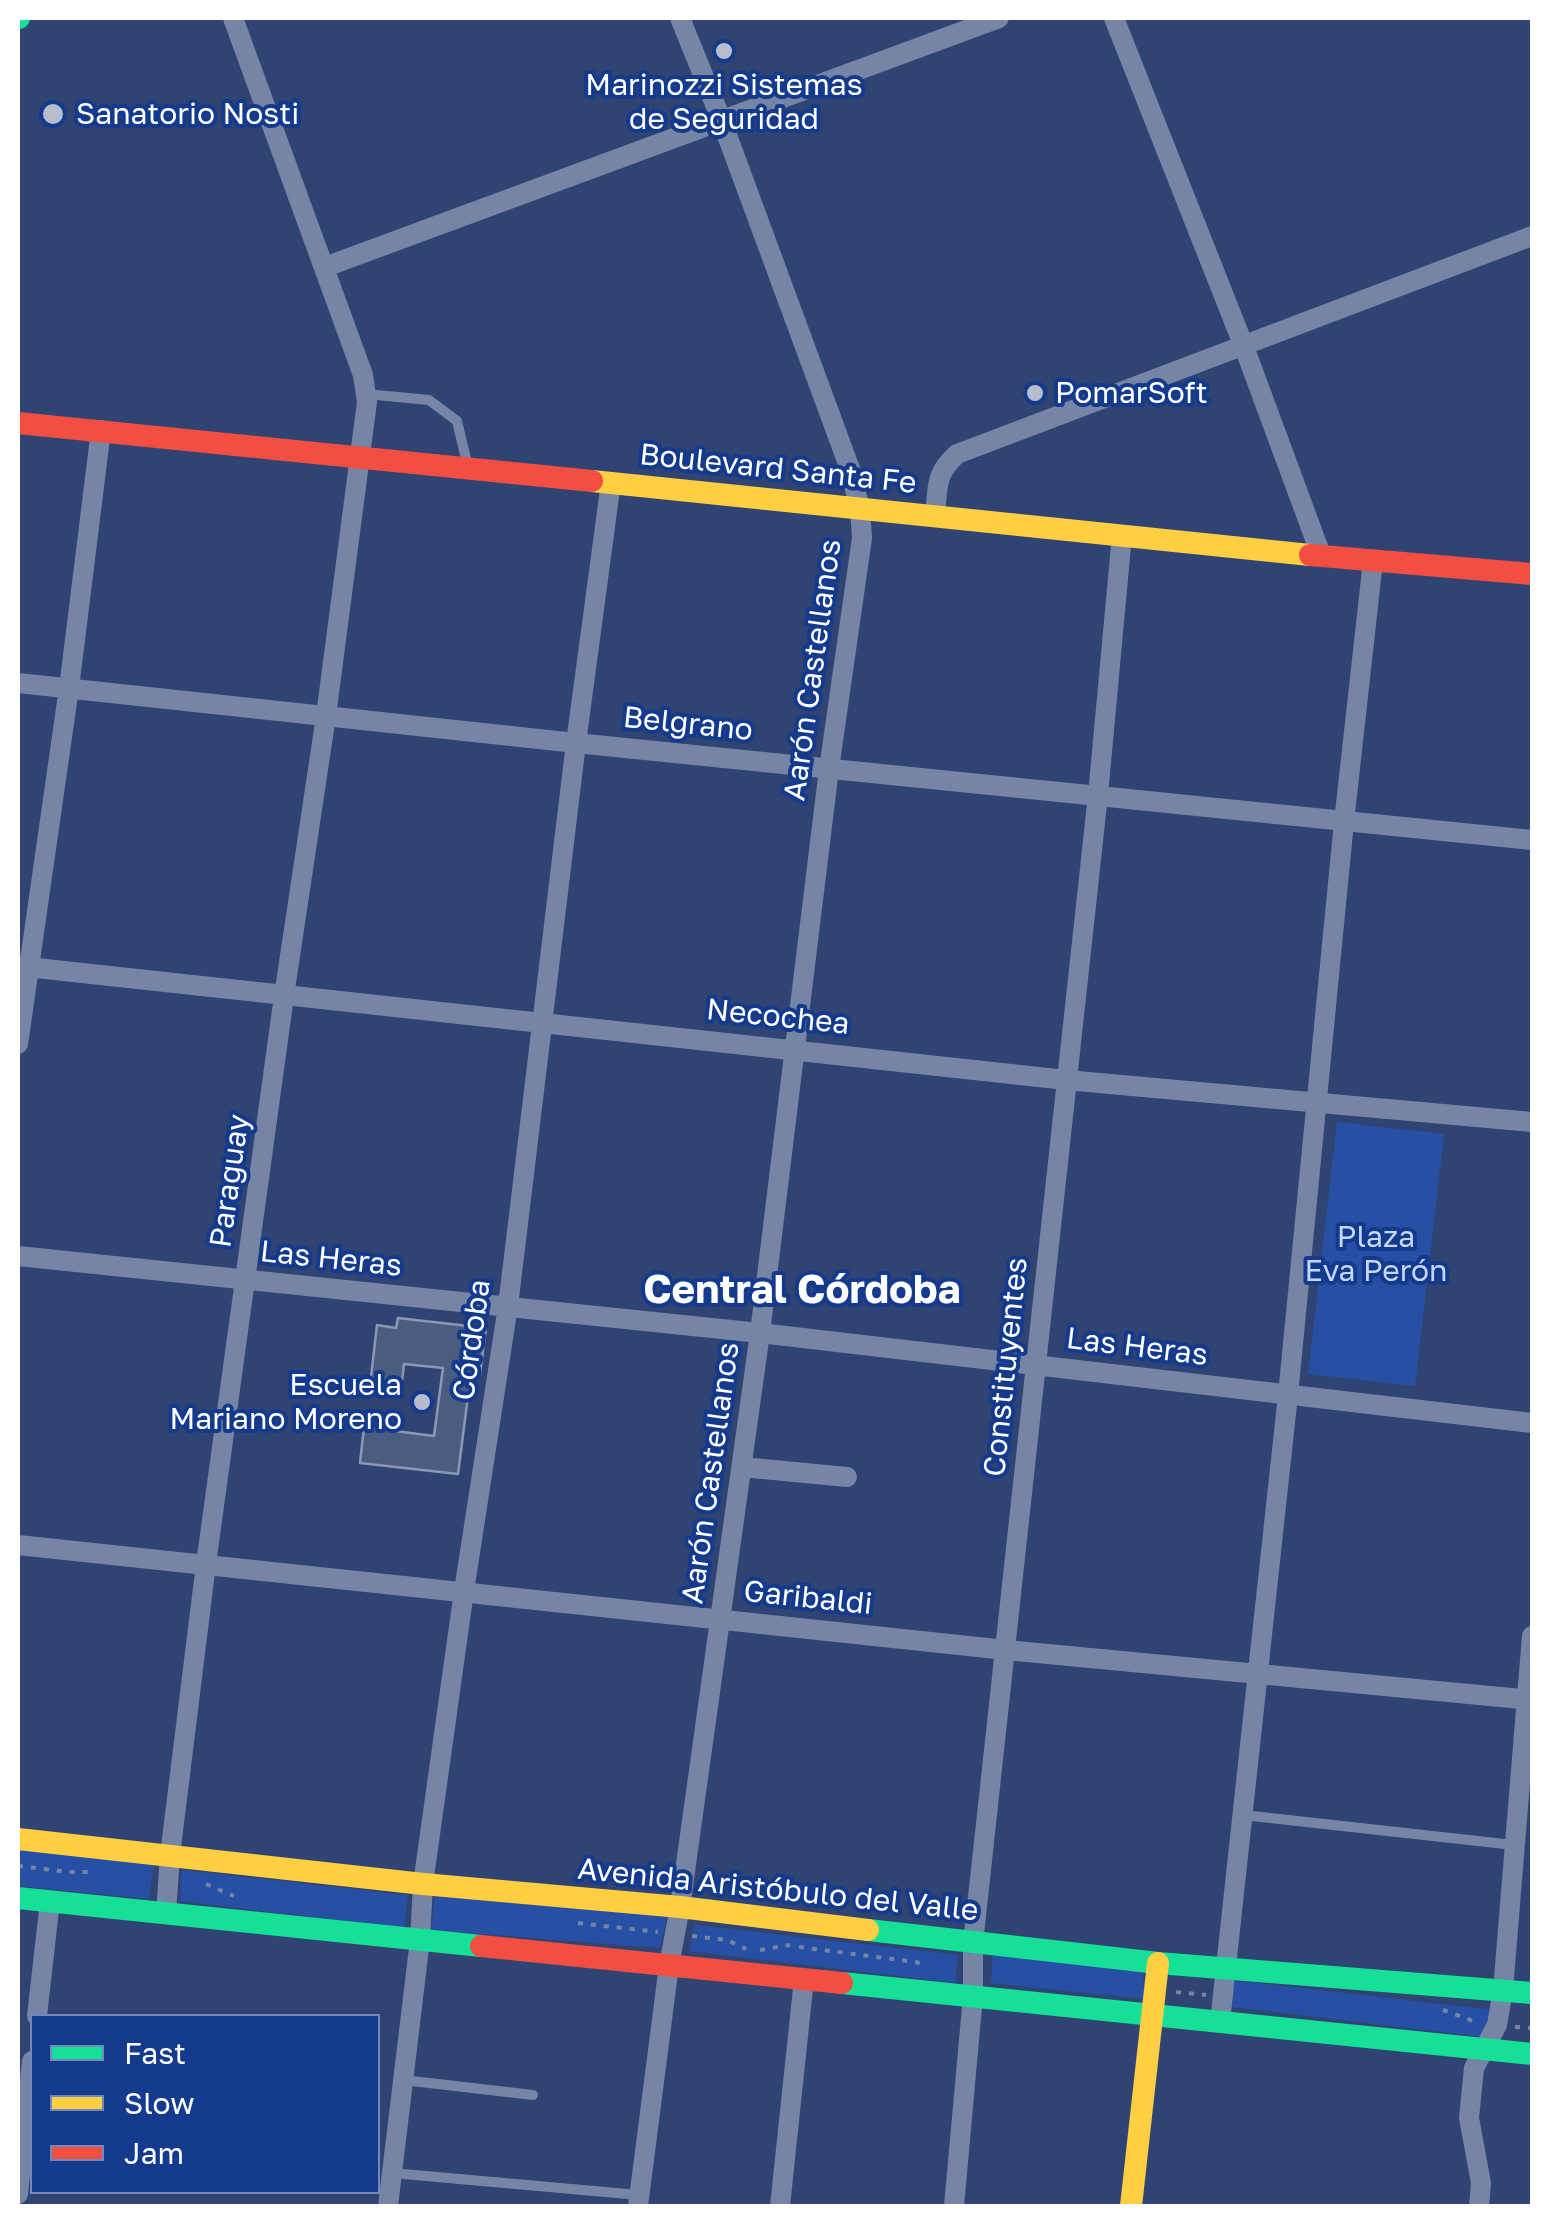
<!DOCTYPE html>
<html>
<head>
<meta charset="utf-8">
<style>
	body { margin:0 }
	#map { position:relative; width:1550px; height:2224px; overflow:hidden; background:#2f4472; font-family:"Golos Text",sans-serif }
	canvas { display:block }
	.frame { position:absolute; inset:0; border:20px solid #fff; pointer-events:none }
	.legend { position:absolute; left:30px; top:2014px; width:350px; height:180px; box-sizing:border-box; background:#143a8d; border:2px solid #7289bb; margin:0; padding:12px 18px; list-style:none; font-size:30px; color:#fff }
	.legend li { display:flex; align-items:center; gap:20px; height:50px }
	.legend b { width:50px; border:2px solid #7289bb }
</style>
</head>
<body>
<div id="map">
<canvas width="1550" height="2224"></canvas>
<div class="frame"></div>
<ul class="legend">
<li><b style="height:12px;background:#16e098"></b>Fast</li>
<li><b style="height:12px;background:#ffcf43"></b>Slow</li>
<li><b style="height:12px;background:#f24e42"></b>Jam</li>
</ul>
</div>
<script>
const ctx = document.querySelector('canvas').getContext('2d');
ctx.lineJoin = 'round';
function paint(path, color) { ctx.fillStyle = color; ctx.fill(path, 'evenodd'); }
function trace(path, color, width, dash) { ctx.strokeStyle = color; ctx.lineWidth = width; ctx.lineCap = dash ? 'butt' : 'round'; ctx.setLineDash(dash || []); ctx.stroke(path); }
function drawText(font, color, halo, rows, align = 'center') {
  ctx.font = font + ' "Golos Text",sans-serif'; ctx.lineWidth = 8; ctx.setLineDash([]); ctx.textBaseline = 'middle'; ctx.strokeStyle = halo; ctx.fillStyle = color; for (const [text, x, y, turn = 0] of rows) {
    ctx.save(); ctx.translate(x, y); ctx.rotate((+turn || 0) * Math.PI / 180); ctx.textAlign = isNaN(turn) ? turn : align; if (halo) ctx.strokeText(text, 0, 0); ctx.fillText(text, 0, 0); ctx.restore();
  }
}
paint(new Path2D(`
	M1337,1122L1444,1134L1415,1386L1308,1374Z
	M18,1849L154,1863L149,1899L18,1886Z
	M182,1870L408,1895L404,1928L180,1901Z
	M435,1896L667,1916L660,1948L431,1930Z
	M695,1925L957,1955L956,1983L689,1951Z
	M993,1954L1143,1971L1145,1999L991,1983Z
	M1231,1980L1493,2010L1492,2038L1225,2006Z`), '#2750a4');
const building = new Path2D(`
	M398,1318L486,1328L480,1374L471,1373L458,1474L360,1463L364,1427L434,1436L443,1368L404,1364L402,1381L371,1377L377,1325L396,1328Z`);
paint(building, '#4a5c80');
trace(building, '#8b98b4', 2.5);
trace(new Path2D(`
	M18,1866L69,1872H92
	M206,1884L234,1896
	M578,1923L658,1932
	M692,1936L727,1940L746,1949
	M799,1947L916,1962L927,1967
	M760,1950L790,1945
	M1176,1992L1206,1995
	M1443,2010L1476,2022
	M1515,2027L1532,2028`), '#7685a5', 4, [5, 8]);
trace(new Path2D(`
	M366,394L429,400L457,421L468,467
	M1243,1815L1514,1845
	M403,2080L533,2095
	M392,2173L639,2195`), '#7685a5', 10);
trace(new Path2D(`
	M1114,18L1243,344L1321,555
	M325,267L999,18
	M935,515C938,486 935,474 957,454L1532,236
	M18,683L576,743L1532,840
	M18,966L1066,1080L1532,1122
	M18,1044L69,688L101,430
	M18,1256L760,1333L1532,1423
	M742,1467L847,1477
	M18,1545L1006,1650L1532,1700
	M166,1914L170,1855L206,1564L284,996L326,716L367,402L363,375L233,18
	M37,2016L50,1901
	M1220,2022L1288,1395L1344,822L1373,561
	M18,2194L32,2061
	M388,2206L420,1940L423,1884L464,1591L508,1306L576,743L611,482
	M638,2206L669,1965L680,1907L760,1333L829,769L862,538L860,509L850,469L721,119L680,18
	M780,2206L804,1979
	M954,2206L973,1996V1943L1098,795L1122,535
	M1479,2206L1481,2183L1469,2118L1474,2068L1497,2025L1503,1990L1532,1636`), '#7685a5', 20);
trace(new Path2D(`
	M18,18H19
	M18,1898L481,1946
	M868,1930L1158,1963L1532,1993
	M842,1983L1532,2054`), '#16e098', 22);
trace(new Path2D(`
	M592,481L1310,555
	M18,1839L423,1884L680,1907L868,1930
	M1131,2206L1158,1963`), '#ffcf43', 22);
trace(new Path2D(`
	M18,423L592,481
	M1310,555L1532,574
	M481,1946L842,1983`), '#f24e42', 22);
for (const [x, y, r, color] of [
	[724,51,10,"#b6bece"],
	[53,114,12,"#b6bece"],
	[1035,393,10,"#b6bece"],
	[422,1402,10,"#b6bece"]
]) { const dot = new Path2D(); dot.arc(x, y, r, 0, 2 * Math.PI); ctx.fillStyle = color; ctx.fill(dot); trace(dot, '#143a8d', 4); }
drawText('30px', '#fff', '#143a8d', [
	["Marinozzi Sistemas",724,85,"center"],
	["de Seguridad",724,119,"center"],
	["Sanatorio Nosti",76,114],
	["PomarSoft",1055,393],
	["Escuela",402,1385,"right"],
	["Mariano Moreno",402,1419,"right"]
], 'left');
drawText('30px', '#fff', '#143a8d', [
	["Boulevard Santa Fe",778,469,6],
	["Aarón Castellanos",813,670,-82],
	["Belgrano",688,724,6],
	["Necochea",778,1017,6],
	["Paraguay",230,1181,-82],
	["Las Heras",331,1259,6],
	["Córdoba",472,1340,-82],
	["Las Heras",1137,1347,7],
	["Constituyentes",1006,1367,-84],
	["Aarón Castellanos",711,1473,-82],
	["Garibaldi",808,1598,6],
	["Avenida Aristóbulo del Valle",778,1890,6]
]);
drawText('30px', '#c5d7fc', '#143a8d', [
	["Plaza",1376,1237],
	["Eva Perón",1376,1271]
]);
drawText('bold 40px', '#fff', '#143a8d', [
	["Central Córdoba",802,1290]
]);
</script>
</body>
</html>
